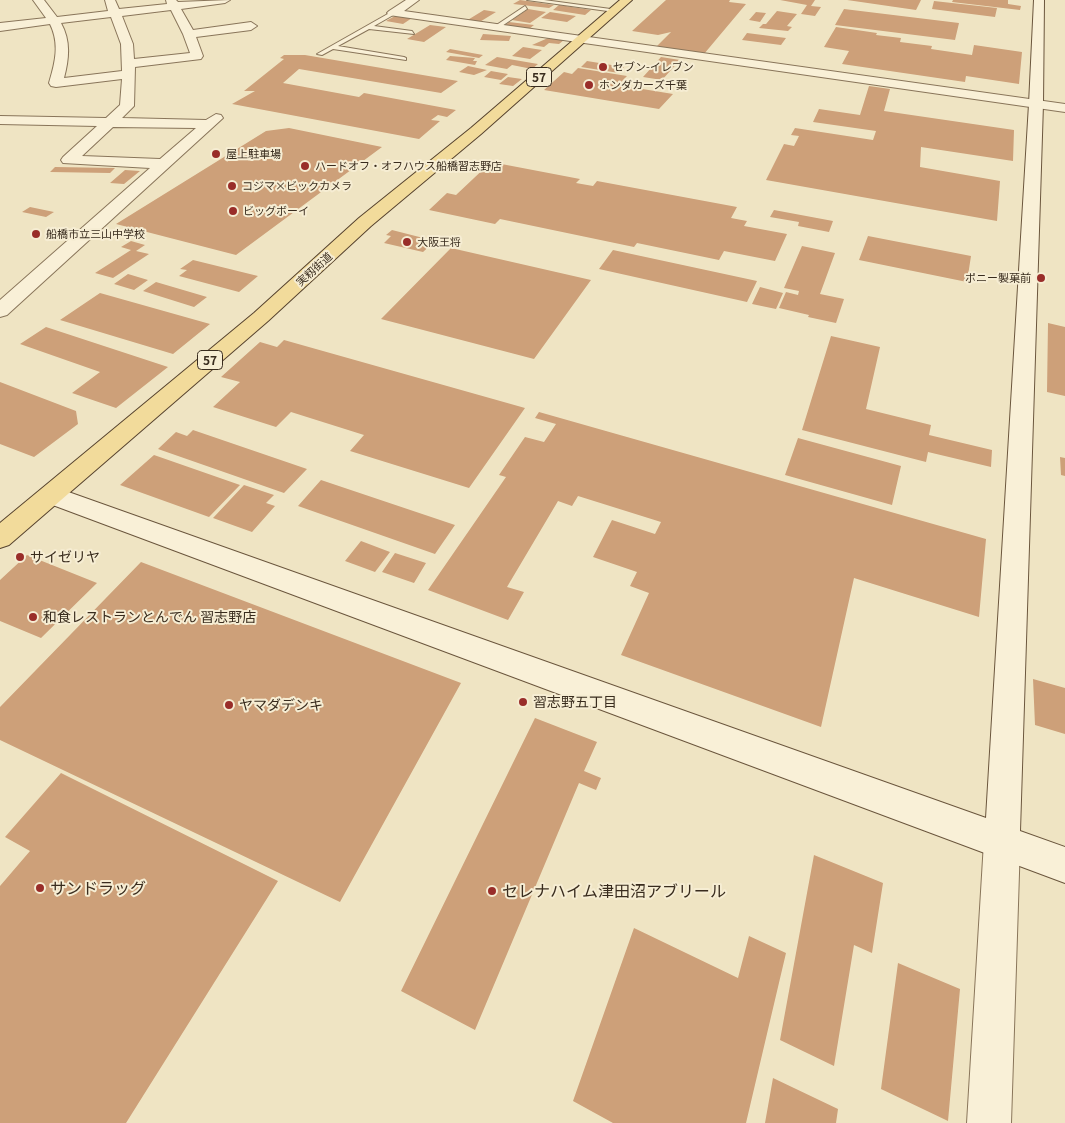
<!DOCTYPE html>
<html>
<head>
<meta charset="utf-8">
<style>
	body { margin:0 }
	canvas { display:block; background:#efe4c3 }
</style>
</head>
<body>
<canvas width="1065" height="1123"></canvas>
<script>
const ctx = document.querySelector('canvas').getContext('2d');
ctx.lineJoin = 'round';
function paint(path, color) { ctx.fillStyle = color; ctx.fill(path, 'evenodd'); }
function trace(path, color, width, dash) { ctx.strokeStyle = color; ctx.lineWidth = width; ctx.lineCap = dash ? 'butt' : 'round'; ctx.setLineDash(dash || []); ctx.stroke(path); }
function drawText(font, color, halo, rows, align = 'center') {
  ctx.font = font + ' Georgia,"Noto Sans JP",serif'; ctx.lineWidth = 4; ctx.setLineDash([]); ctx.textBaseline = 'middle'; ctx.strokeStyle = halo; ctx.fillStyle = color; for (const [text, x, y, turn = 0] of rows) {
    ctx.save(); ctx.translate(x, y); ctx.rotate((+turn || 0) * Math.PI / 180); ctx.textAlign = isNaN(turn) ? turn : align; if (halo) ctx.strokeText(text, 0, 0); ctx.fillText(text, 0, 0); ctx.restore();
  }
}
paint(new Path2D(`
	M520,0L554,5L549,8L513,4Z
	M666,0H730L729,2L746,4L704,54L656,47L671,32L658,35L632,31Z
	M780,0H815L811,6L821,7L815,16L801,14L807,5Z
	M847,0H921L916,10Z
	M953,0H1008V4L1021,6L1020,10L952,2Z
	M934,1L997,8L995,17L932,9Z
	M559,5L591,10L585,15L553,10Z
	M528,9L546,12L530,23L512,20Z
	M844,9L959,23L955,40L835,25Z
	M484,10L496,12L478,23L466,21Z
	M777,11L797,14L787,26L792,27L788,31L759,28L763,24H766Z
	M550,12L576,16L567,22L541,18Z
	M756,12L766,13L760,22L749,20Z
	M395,16L412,18L403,24L386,21Z
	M509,22L534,25L529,29L504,26Z
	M430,25L446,27L424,42L407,39Z
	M836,27L877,33L876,35L901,38L900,42L932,46L931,49L972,55L974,45L1022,52L1019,84L966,76L965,82L842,64L849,51L824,47Z
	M747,33L786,38L781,45L742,40Z
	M483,34L511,36L509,41L480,40Z
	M548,38L564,40L559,44L549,43L544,47L532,45Z
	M523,47L542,50L530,59L512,56Z
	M450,49L483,55L479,58L446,52Z
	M284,55H305L458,81L441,93L299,69L283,83L359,97L364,93L456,110L447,117L438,115L431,120L440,121L419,139L232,104L255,91H244L284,59L280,58Z
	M450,56L475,58L473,61H477L475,65L446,60Z
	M497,57L538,64L532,69L512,65L507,69L485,65Z
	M661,57L680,60L662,80L643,77Z
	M587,61L624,67L619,73L581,67Z
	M468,66L487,70L474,75L459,72Z
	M578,68L627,76L618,85L673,94L659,109L544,90L564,72L572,74Z
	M491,71L508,74L501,80L484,77Z
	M508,77L522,79L513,86L499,84Z
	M869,86L890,89L884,111L1014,130L1013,161L921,147L920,167L1000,181L997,221L766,180L784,144L794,146L799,136L791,135L795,128L873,140L876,131L813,122L819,109L860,115Z
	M289,128L382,147L236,255L116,224L266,131Z
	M491,162L580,179L576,183L593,186L597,181L737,207L731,218L747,221L744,226L787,234L775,261L724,251L719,260L637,243L634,247L500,219L495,224L429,210L447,193L456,195Z
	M55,167L115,168L110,173L50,172Z
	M125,170L140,171L124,184L110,183Z
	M30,207L54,212L46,217L22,212Z
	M774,210L833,221L829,232L798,226L799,222L770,217Z
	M392,230L435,241L423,252L384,243L391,236L386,235Z
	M868,236L971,256L967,282L859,260Z
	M131,241L145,245L136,251L149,254L113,278L95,273L131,250L121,247Z
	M802,246L835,253L820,294L844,299L836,323L808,317L809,315L779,308L786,292L798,295L799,291L784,288Z
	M451,248L591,280L534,359L381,319Z
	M613,250L757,281L747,302L599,269Z
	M193,260L258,276L239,292L179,276L187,270L180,269Z
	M128,274L148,280L134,290L114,284Z
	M156,282L207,297L194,307L143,291Z
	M760,287L783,293L776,309L752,304Z
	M100,293L210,324L173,354L60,320Z
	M1048,323L1065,327V396L1047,392Z
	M46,327L168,367L116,408L72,393L100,372L20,344Z
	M831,336L880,347L866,409L931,425L929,435L992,450L991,467L928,452L926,462L802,430Z
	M284,340L525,408L469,488L350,451L364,435L291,412L276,427L213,407L240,382L221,377L260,342L277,347Z
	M0,382L76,411L78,424L34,457L0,444Z
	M539,412L986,539L979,617L854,578L821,727L621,655L649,593L630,586L637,572L593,557L612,520L655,534L661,522L578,496L572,506L558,501L507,587L524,592L508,620L428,590L506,477L499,475L525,437L544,442L556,424L535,418Z
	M193,430L307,469L284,493L158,449L176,432L187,436Z
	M798,438L901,466L892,505L785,475Z
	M154,455L240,485L209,517L120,485Z
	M1060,457L1065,458V476L1061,475Z
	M321,480L455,525L435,554L298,506Z
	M244,485L274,495L266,503L275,506L252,532L213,518Z
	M361,541L390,552L375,572L345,561Z
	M395,553L426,563L414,583L382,572Z
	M27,555L97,583L41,638L0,621V580Z
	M141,562L461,683L340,902L0,740V707Z
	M1033,679L1065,688V734L1035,725Z
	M535,718L597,742L584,771L601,778L596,790L579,783L475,1030L401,991Z
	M61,773L278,881L126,1123H0V886L30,851L5,837Z
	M814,855L883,883L872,953L854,945L834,1066L780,1040Z
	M634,928L738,978L749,936L786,953L746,1123H613L573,1101Z
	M898,963L960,989L948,1121L881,1089Z
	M773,1078L838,1109L836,1123H765Z`), '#cda079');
const lane = new Path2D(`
	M527,0H544L618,10L615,12Z
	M525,6L527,9L499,28H495V26Z
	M393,11L395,14L374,26L412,31L414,34L369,29L338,46L404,57L406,58V60L333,49L322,55L317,54Z`);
const street = new Path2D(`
	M33,0H44L57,17L108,11L105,0H115L119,9L167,4L166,0H176L178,2L230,0L225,3L181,9L193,30L251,22L257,26L251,30L196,37L203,56L201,59L135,67L134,106L122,118L206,120L216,114L221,115L223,118L7,315L0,317V300L150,168L63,163L61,160L63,157L97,126L0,124V116L106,118L120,105L122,79L56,87L51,86L49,83C55,63 60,44 50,24L0,31V23L46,18ZM171,10L183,34L190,53L134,59L133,44L122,16ZM111,17L121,44L122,71L64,78C69,59 71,41 61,23ZM113,127L196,128L160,159L82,156Z
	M406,0H419L404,11L1065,104V112L389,15L387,13L389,11Z
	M1002,824L1015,829L1020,842L1011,1123H967L984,842L989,829Z`);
const secondary = new Path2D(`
	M1034,0H1044L1043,104L1020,831L1065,847V883L42,501L38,495L42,489L51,486L60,489L986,818L1029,104Z`);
const primary = new Path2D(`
	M620,0H632L481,134L371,226L268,321L9,545L0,548V523L254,313L359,218L471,128Z`);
trace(lane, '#89755a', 2);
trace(street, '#89755a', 2);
trace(secondary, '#6b563d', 2);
trace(primary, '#57432e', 2);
paint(lane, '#f9f0d7');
paint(street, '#f9f0d7');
paint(secondary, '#f9f0d7');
paint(primary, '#f2db9b');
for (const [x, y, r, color] of [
	[603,67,5,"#992d29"],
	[589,85,5,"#992d29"],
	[216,154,5,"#992d29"],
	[305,166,5,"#992d29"],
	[232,186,5,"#992d29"],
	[233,211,5,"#992d29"],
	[36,234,5,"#992d29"],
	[407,242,5,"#992d29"],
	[1041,278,5,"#992d29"],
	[20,557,5,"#992d29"],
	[33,617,5,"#992d29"],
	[523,702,5,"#992d29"],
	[229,705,5,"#992d29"],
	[40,888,5,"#992d29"],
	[492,891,5,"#992d29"]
]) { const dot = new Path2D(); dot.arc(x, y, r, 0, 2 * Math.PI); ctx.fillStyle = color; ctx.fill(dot); trace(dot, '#f6edd3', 2); }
drawText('11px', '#392c1e', '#f6edd3', [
	["セブン-イレブン",613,67],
	["ホンダカーズ千葉",599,85],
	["屋上駐車場",226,154],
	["ハードオフ・オフハウス船橋習志野店",315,166],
	["コジマ×ビックカメラ",242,186],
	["ビッグボーイ",243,211],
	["船橋市立三山中学校",46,234],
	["大阪王将",417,242],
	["ポニー製菓前",1031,278,"right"]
], 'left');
drawText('11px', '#392c1e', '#f6edd3', [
	["実籾街道",314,269,-42]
]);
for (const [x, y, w] of [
	[539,77,25],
	[210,360,25]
]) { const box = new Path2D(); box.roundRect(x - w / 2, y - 9.5, w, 19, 4); ctx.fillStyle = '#f6edd3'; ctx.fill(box); trace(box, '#392c1e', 1); }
drawText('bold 12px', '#392c1e', null, [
	["57",539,77],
	["57",210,360]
]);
drawText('14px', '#392c1e', '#f6edd3', [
	["サイゼリヤ",30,557],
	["和食レストランとんでん 習志野店",43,617],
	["習志野五丁目",533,702],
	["ヤマダデンキ",239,705]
], 'left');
drawText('16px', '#392c1e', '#f6edd3', [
	["サンドラッグ",50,888],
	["セレナハイム津田沼アブリール",502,891]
], 'left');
</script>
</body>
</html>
